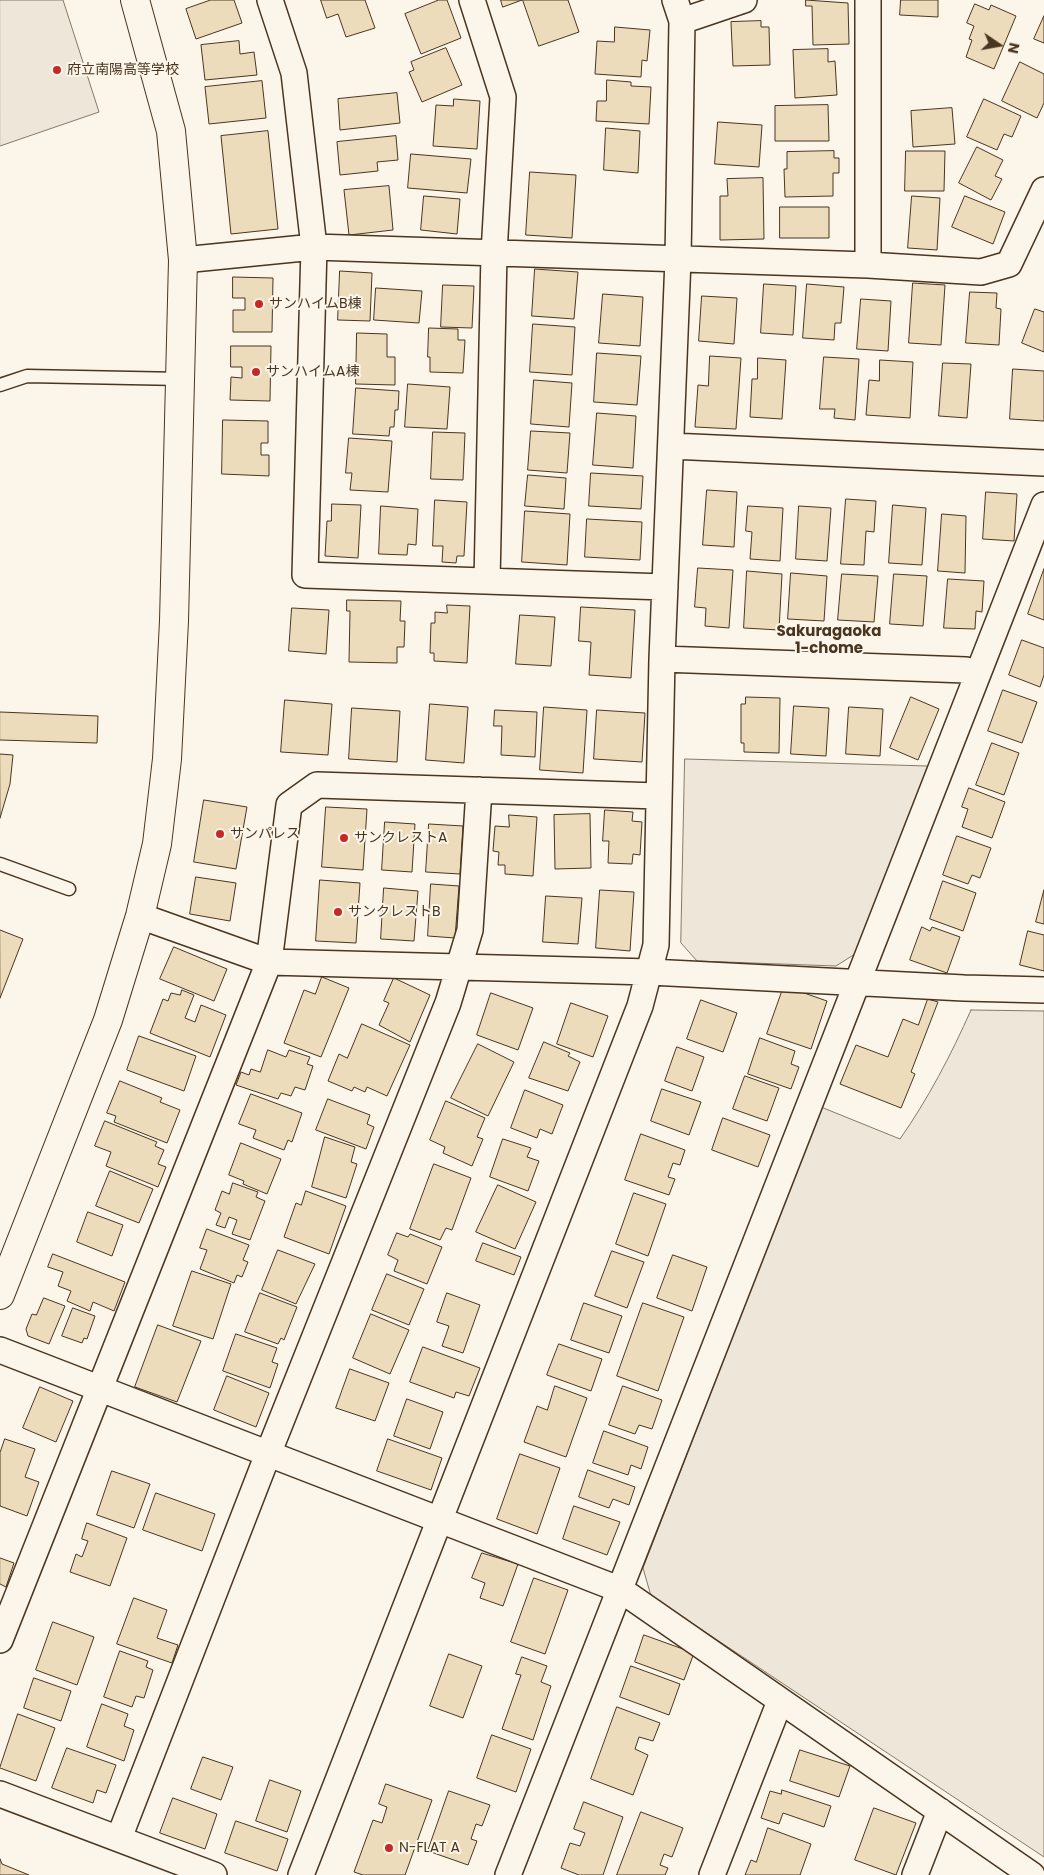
<!DOCTYPE html>
<html>
<head>
<meta charset="utf-8">
<style>
	body { margin:0 }
	#map { position:relative; width:1044px; height:1875px; overflow:hidden; background:#fbf6e9; font-family:Poppins,sans-serif }
	canvas { display:block }
	.north { position:absolute; left:974px; top:20px; width:50px; height:50px; -webkit-text-stroke:4px #fbf6e9; paint-order:stroke; rotate:102deg; font-size:14px; font-weight:700; line-height:20px; text-align:center; color:#4a3520 }
	.north::after { content:''; display:block; margin:auto; width:18px; height:22px; background:#4a3520; clip-path:polygon(50% 0,100% 100%,50% 72%,0 100%) }
</style>
</head>
<body>
<div id="map">
<canvas width="1044" height="1875"></canvas>
<div class="north">N</div>
</div>
<script>
const ctx = document.querySelector('canvas').getContext('2d');
ctx.lineJoin = 'round';
function paint(path, color) { ctx.fillStyle = color; ctx.fill(path, 'evenodd'); }
function trace(path, color, width, dash) { ctx.strokeStyle = color; ctx.lineWidth = width; ctx.lineCap = dash ? 'butt' : 'round'; ctx.setLineDash(dash || []); ctx.stroke(path); }
function drawText(font, color, halo, rows, align = 'center') {
  ctx.font = font + ' Poppins,"Noto Sans JP",sans-serif'; ctx.lineWidth = 4; ctx.setLineDash([]); ctx.textBaseline = 'middle'; ctx.strokeStyle = halo; ctx.fillStyle = color; for (const [text, x, y, turn = 0] of rows) {
    ctx.save(); ctx.translate(x, y); ctx.rotate((+turn || 0) * Math.PI / 180); ctx.textAlign = isNaN(turn) ? turn : align; if (halo) ctx.strokeText(text, 0, 0); ctx.fillText(text, 0, 0); ctx.restore();
  }
}
const green = new Path2D(`
	M0,0H63L99,112L0,146Z
	M685,759L928,766L855,954L836,966L697,961L681,943Z
	M971,1010L1044,1011V1857L651,1596L643,1568L821,1107L900,1139C928,1099 951,1055 971,1010Z`);
paint(green, '#ede6d9');
trace(green, '#887966', 1);
const building = new Path2D(`
	M211,0H234L242,23L196,39L186,9Z
	M321,0H365L375,28L346,37L338,14L327,18Z
	M439,0H447L461,38L421,54L405,14Z
	M501,0H522L503,7Z
	M523,0H568L579,32L539,46Z
	M806,0L848,3L849,44L813,45L812,6H806Z
	M901,0H938V17L900,15Z
	M975,4L989,10L991,5L1016,16L994,69L966,57L972,40L969,39L974,26L967,23Z
	M1044,16V43L1034,39Z
	M761,21V27H769L770,65L733,66L731,22Z
	M615,27L650,30L647,61L642,60L641,77L595,74L597,41L614,42Z
	M239,41L240,54L254,52L257,75L205,80L201,45Z
	M446,48L462,85L422,102L409,72L414,70L411,62Z
	M828,49V62L835,61L837,95L795,98L793,50Z
	M1020,62L1044,74V103L1037,118L1002,101Z
	M607,80L631,82V86L651,87L649,124L596,121L597,101H606Z
	M262,81L266,118L209,124L205,87Z
	M397,93L400,123L340,130L338,99Z
	M454,99L480,101L477,149L433,146L436,105L453,106Z
	M984,99L1021,116L1012,137L1004,134L997,150L967,137Z
	M828,105L829,141H775V106Z
	M952,108L955,144L913,147L911,111Z
	M718,122L762,125L759,167L715,164Z
	M606,128L640,131L638,173L604,170Z
	M268,131L278,229L231,234L221,136Z
	M396,136L398,160L377,162L378,171L340,175L337,142Z
	M977,147L1003,160L995,176L1002,179L991,200L959,183Z
	M834,151V158H839V173H833V196L785,197L784,169H787V152Z
	M906,151H945L944,191H905Z
	M411,154L471,159L467,193L408,188Z
	M530,172L576,175L572,238L526,235Z
	M763,178L764,239L720,240V196H728L727,179Z
	M389,186L393,230L349,235L344,190Z
	M424,196L460,199L457,234L421,230Z
	M912,196L940,198L937,250L908,248Z
	M965,196L1005,212L993,244L952,227Z
	M780,207H829V238H780Z
	M535,269L578,272L574,319L532,316Z
	M340,271L372,273L370,321L338,320Z
	M233,277L273,278L272,332H233V310H245V298H233Z
	M913,283L945,285L941,345L909,343Z
	M764,284L796,286L793,335L761,333Z
	M807,284L844,287L841,323H835L834,340L803,338Z
	M443,285L474,286L472,328L441,327Z
	M376,288L422,291L419,323L374,320Z
	M970,292L997,293L996,308L1001,309L999,345L966,343Z
	M603,294L643,297L640,346L599,343Z
	M702,296L737,298L734,344L699,341Z
	M861,299L891,301L888,351L857,349Z
	M1035,309L1044,312V352L1022,343Z
	M533,324L575,327L572,375L530,372Z
	M429,328L458,329V340H465L463,373L430,372V357H428Z
	M357,333L387,334V357H395V385L356,384Z
	M231,346H271L270,401L230,400L231,377L242,378V367H231Z
	M597,353L641,356L637,405L594,402Z
	M710,356L741,358L736,429L695,427L698,385L708,386Z
	M824,357L859,359L855,420L834,418L835,409H820Z
	M758,358L786,360L782,419L750,417L752,379H757Z
	M880,360L913,362L910,418L866,415L869,380L879,381Z
	M943,363L971,364L967,418L939,416Z
	M1013,369L1044,371V421L1010,419Z
	M534,380L572,383L569,427L531,424Z
	M408,384L450,387L447,429L405,427Z
	M356,388L399,391L398,410H395L394,427H390L389,436L353,434Z
	M597,413L636,416L633,468L593,465Z
	M223,420L268,421V443H261V455H269V476L222,474Z
	M531,431L570,433L567,473L528,470Z
	M433,432L465,433L463,480L431,479Z
	M349,438L392,441L388,492L350,490L352,473H346Z
	M591,473L643,476L641,509L589,506Z
	M528,475L566,478L564,509L525,506Z
	M707,490L737,492L734,547L703,545Z
	M986,492L1017,494L1014,541L983,539Z
	M846,499L876,501L874,532L866,531L864,565L841,564Z
	M435,500L467,502L464,556H457L456,563L442,562L443,546H433Z
	M332,504L361,505L358,558L325,556L327,521H331Z
	M893,505L926,508L922,565L889,563Z
	M381,506L418,509L416,545L408,544L407,555L379,554Z
	M748,506L783,508L780,561L750,559L752,532L746,531Z
	M799,506L831,508L827,561L796,559Z
	M525,511L570,514L567,565L522,562Z
	M942,514L966,516L965,573L938,571Z
	M587,519L642,522L640,560L585,557Z
	M698,568L733,570L729,628L705,626L706,608L695,607Z
	M1044,569V620L1028,614Z
	M747,571L782,574L779,630L744,628Z
	M791,573L827,576L824,621L788,619Z
	M842,574L878,576L874,622L838,620Z
	M894,574L927,576L923,626L890,624Z
	M948,579L984,581L982,612L976,611L975,629L944,628Z
	M347,600L401,601L400,621H405L404,647H397V663L349,662L350,611H347Z
	M447,605L470,606L467,663L434,661V653H430L431,623H435V612L447,613Z
	M581,607L635,610L631,678L589,675L591,642L579,641Z
	M292,608L329,610L326,654L289,651Z
	M520,615L555,617L551,666L516,664Z
	M1022,640L1044,648V675L1040,687L1009,675Z
	M1003,690L1037,702L1022,743L988,731Z
	M746,697L780,698L779,753L744,752V743H741V704H745Z
	M911,697L939,709L918,760L890,748Z
	M285,700L332,704L328,755L281,752Z
	M430,704L468,707L464,763L426,760Z
	M794,706L829,708L826,756L791,754Z
	M544,707L587,710L583,773L540,770Z
	M849,707L883,709L880,756L846,754Z
	M352,708L400,711L397,762L349,759Z
	M495,710L537,712L535,757L501,755L502,726H494Z
	M597,710L645,713L642,762L594,759Z
	M0,712L98,716L97,743L0,740Z
	M992,743L1019,753L1004,795L976,785Z
	M0,754L13,755L10,784L0,818Z
	M969,788L1005,802L992,838L962,827L968,809L962,807Z
	M204,800L247,807L236,869L194,862Z
	M326,807L367,809L363,870L322,867Z
	M605,810L633,812L632,821L642,822L640,855L633,854L632,864L608,863L609,841H603Z
	M590,814L591,868L555,869L554,815Z
	M509,815L537,817L533,876L505,874V865H498L499,852L493,851L495,826L509,827Z
	M385,822L415,824L412,872L382,870Z
	M429,824L463,826L460,874L426,872Z
	M957,836L991,848L980,878L972,875L968,884L943,875Z
	M196,877L236,883L230,921L190,914Z
	M320,880L360,883L356,943L316,941Z
	M943,881L976,893L963,931L930,919Z
	M431,884L459,886L455,938L428,936Z
	M384,888L418,891L414,941L381,939Z
	M600,890L634,892L630,951L596,948Z
	M1044,890V924L1036,922Z
	M546,896L582,898L578,944L543,942Z
	M922,927L930,931L932,927L960,937L947,973L910,960Z
	M0,930L23,939L0,998Z
	M1028,931L1044,935V971L1020,965Z
	M174,947L227,969L214,1001L160,979Z
	M322,977L349,988L321,1057L284,1043L304,990L315,994Z
	M394,978L430,995L410,1042L379,1025L389,1003L384,1001Z
	M784,986L827,1001L811,1049L767,1034Z
	M182,990L194,995L185,1018L195,1022L201,1005L226,1015L210,1057L150,1033L163,999L168,1001L171,993L180,995Z
	M491,993L533,1008L518,1050L477,1035Z
	M928,999L938,1002L911,1072L915,1074L901,1108L840,1084L856,1045L888,1057L903,1019L918,1025Z
	M701,1000L737,1013L723,1052L687,1039Z
	M571,1003L608,1016L593,1057L557,1044Z
	M362,1024L410,1045L387,1096L367,1087L365,1092L354,1087L352,1091L328,1081L339,1054L347,1058Z
	M139,1036L196,1056L184,1091L127,1070Z
	M760,1038L795,1051L791,1064L799,1067L791,1089L748,1074Z
	M544,1042L570,1053L568,1056L580,1062L568,1091L529,1078Z
	M478,1044L514,1062L488,1116L451,1098Z
	M677,1047L704,1057L692,1091L665,1081Z
	M268,1050L286,1057L289,1050L310,1057L307,1064L313,1066L305,1090L295,1087L291,1096L281,1093L278,1099L236,1085L241,1072L249,1075L251,1069L260,1072Z
	M745,1076L779,1088L767,1121L733,1109Z
	M120,1081L162,1098L160,1102L180,1110L167,1143L114,1122L116,1116L107,1113Z
	M662,1089L701,1102L689,1135L651,1121Z
	M525,1090L563,1105L552,1134L540,1129L537,1138L511,1128Z
	M251,1094L302,1113L292,1142L288,1140L284,1150L253,1138L256,1130L239,1124Z
	M328,1099L370,1115L367,1124L374,1127L366,1149L316,1130Z
	M446,1101L485,1118L477,1137L483,1139L472,1166L443,1153L445,1147L430,1140Z
	M723,1118L770,1135L758,1167L712,1150Z
	M105,1121L157,1142L155,1146L164,1150L158,1164L166,1167L158,1187L106,1166L111,1152L95,1146Z
	M641,1134L685,1150L680,1165L673,1163L668,1177L675,1179L669,1195L625,1180Z
	M325,1137L355,1147L351,1162L357,1164L346,1198L312,1187Z
	M503,1139L531,1148L527,1157L539,1161L528,1191L490,1177Z
	M241,1143L281,1159L267,1194L243,1184L244,1181L229,1175Z
	M434,1164L471,1178L452,1230L446,1228L440,1240L410,1229Z
	M110,1171L153,1189L139,1223L96,1206Z
	M233,1183L258,1192L256,1197L265,1201L250,1240L232,1234L237,1220L229,1217L225,1228L216,1225L221,1213L215,1210L222,1191L229,1194Z
	M498,1185L536,1202L515,1249L476,1232Z
	M306,1191L346,1206L329,1254L284,1237L296,1203L301,1205Z
	M634,1193L666,1204L648,1256L616,1244Z
	M88,1212L123,1225L112,1256L77,1242Z
	M207,1229L249,1245L243,1260L248,1262L242,1277L237,1275L234,1283L200,1269L207,1250L200,1248Z
	M397,1233L408,1237L410,1234L442,1247L427,1284L394,1271L398,1260L388,1255Z
	M483,1243L521,1257L514,1275L476,1261Z
	M278,1250L315,1264L296,1304L262,1290Z
	M612,1251L644,1262L627,1308L595,1296Z
	M53,1254L125,1282L114,1311L93,1302L90,1311L67,1301L71,1291L58,1286L63,1272L48,1267Z
	M673,1255L707,1267L692,1311L657,1298Z
	M192,1271L231,1284L213,1339L173,1326Z
	M387,1274L424,1289L409,1325L372,1310Z
	M260,1293L297,1307L284,1340L281,1338L278,1344L245,1332Z
	M447,1293L480,1305L463,1353L442,1346L449,1326L437,1322Z
	M44,1298L65,1306L49,1344L28,1336L26,1329L32,1314L36,1315Z
	M584,1303L622,1316L609,1353L571,1340Z
	M643,1303L684,1317L658,1391L617,1376Z
	M73,1308L95,1316L87,1339L84,1338L82,1343L62,1336Z
	M371,1314L409,1330L390,1374L353,1358Z
	M158,1325L201,1341L177,1402L135,1387Z
	M236,1334L277,1348L272,1362L278,1364L270,1388L223,1371Z
	M559,1344L602,1359L591,1391L547,1375Z
	M423,1347L480,1368L469,1396L456,1392L454,1398L410,1382Z
	M350,1369L389,1383L375,1421L336,1408Z
	M227,1376L269,1393L256,1427L214,1410Z
	M555,1386L587,1398L566,1457L524,1442L537,1406L547,1410Z
	M623,1386L662,1400L652,1429L639,1425L635,1434L609,1425Z
	M40,1387L73,1401L56,1442L23,1428Z
	M407,1399L443,1412L430,1449L394,1436Z
	M604,1431L648,1447L641,1469L631,1465L628,1475L593,1463Z
	M5,1439L35,1449L25,1477L39,1482L27,1516L0,1506V1453Z
	M388,1439L442,1458L431,1490L377,1471Z
	M520,1454L560,1468L537,1534L497,1519Z
	M588,1470L635,1487L629,1505L613,1499L609,1508L579,1497Z
	M112,1471L150,1484L134,1528L97,1515Z
	M156,1493L215,1514L202,1551L143,1530Z
	M574,1506L620,1522L607,1555L563,1539Z
	M87,1523L127,1538L110,1586L70,1572L76,1554L82,1557L88,1541L82,1539Z
	M482,1553L518,1564L503,1606L480,1598L485,1583L472,1578Z
	M0,1558L14,1563L6,1587L0,1584Z
	M534,1578L568,1590L545,1654L511,1642Z
	M134,1598L167,1610L157,1638L178,1645L172,1663L117,1644Z
	M53,1622L94,1637L77,1685L36,1670Z
	M644,1635L694,1653L684,1680L635,1662Z
	M120,1651L148,1661L146,1667L153,1670L144,1698L136,1696L132,1707L104,1697Z
	M449,1654L482,1666L463,1718L430,1706Z
	M522,1657L547,1666L541,1682L551,1686L533,1740L502,1729L521,1675L516,1674Z
	M631,1666L680,1684L669,1715L620,1697Z
	M34,1678L71,1691L61,1721L24,1708Z
	M102,1704L128,1714L124,1726L134,1730L124,1761L87,1747Z
	M617,1707L660,1723L653,1741L639,1737L635,1749L648,1755L633,1795L591,1779Z
	M18,1714L55,1728L36,1781L0,1768Z
	M492,1735L531,1749L516,1792L477,1778Z
	M67,1748L116,1765L106,1793L97,1790L93,1803L52,1788Z
	M800,1750L850,1766L839,1797L790,1781Z
	M203,1757L233,1767L221,1800L191,1789Z
	M270,1780L301,1791L287,1832L256,1821Z
	M386,1784L432,1800L405,1875H363L354,1872L373,1820L382,1823L387,1807L379,1804Z
	M782,1790L831,1806L824,1827L783,1813L779,1824L761,1818L770,1791L781,1794Z
	M449,1791L490,1805L482,1826L476,1824L471,1839L477,1841L468,1865L428,1851Z
	M173,1798L217,1814L205,1849L160,1833Z
	M584,1802L623,1817L603,1875H579L561,1868L570,1843L580,1846L585,1833L574,1829Z
	M874,1808L916,1823L896,1875L855,1860Z
	M641,1812L683,1828L672,1857L664,1854L660,1865L668,1868L665,1875H617Z
	M236,1821L288,1839L277,1871L225,1853Z
	M768,1828L811,1844L800,1875H745L751,1860L756,1862Z
	M0,1859L2,1864L29,1875H0Z`);
paint(building, '#ecdcbc');
trace(building, '#4a3520', 1);
const lane = new Path2D(`
	M0,385L27,376L182,379
	M0,864L69,889`);
const street = new Path2D(`
	M270,0L294,73L314,247L305,575L665,587
	M472,0L503,97L494,253L487,581
	M682,21L744,0
	M183,260L314,247L868,265L981,272L1009,264L1044,190
	M868,265V0
	M671,446L1044,463
	M662,659L966,670L977,674
	M140,916L269,962L650,972L964,988L1044,990
	M0,1350L621,1590L1032,1875
	M0,1640L269,962L289,805L317,785L658,796
	M0,1794L214,1875
	M119,1838L268,1454L448,1003L470,930L479,790
	M301,1875L640,1006L656,945L662,659L678,259L682,21L675,0
	M508,1875L1044,505
	M712,1875L780,1701
	M915,1875L940,1811`);
const secondary = new Path2D(`
	M0,1295L108,1020L140,916L157,844L167,759L174,621L183,260L171,131L135,0`);
trace(lane, '#4a3520', 15);
trace(street, '#4a3520', 28);
trace(secondary, '#4a3520', 30);
trace(lane, '#fbf6e9', 12);
trace(street, '#fbf6e9', 25);
trace(secondary, '#fbf6e9', 28);
for (const [x, y, r, color] of [
	[57,70,5,"#c62828"],
	[259,304,5,"#c62828"],
	[256,372,5,"#c62828"],
	[220,834,5,"#c62828"],
	[344,838,5,"#c62828"],
	[338,912,5,"#c62828"],
	[389,1848,5,"#c62828"]
]) { const dot = new Path2D(); dot.arc(x, y, r, 0, 2 * Math.PI); ctx.fillStyle = color; ctx.fill(dot); trace(dot, '#fbf6e9', 2); }
drawText('14px', '#4a3520', '#fbf6e9', [
	["府立南陽高等学校",67,70],
	["サンハイムB棟",269,304],
	["サンハイムA棟",266,372],
	["サンパレス",230,834],
	["サンクレストA",354,838],
	["サンクレストB",348,912],
	["N-FLAT A",399,1848]
], 'left');
drawText('bold 15px', '#4a3520', '#fbf6e9', [
	["Sakuragaoka",829,632],
	["1-chome",829,649]
]);
</script>
</body>
</html>
